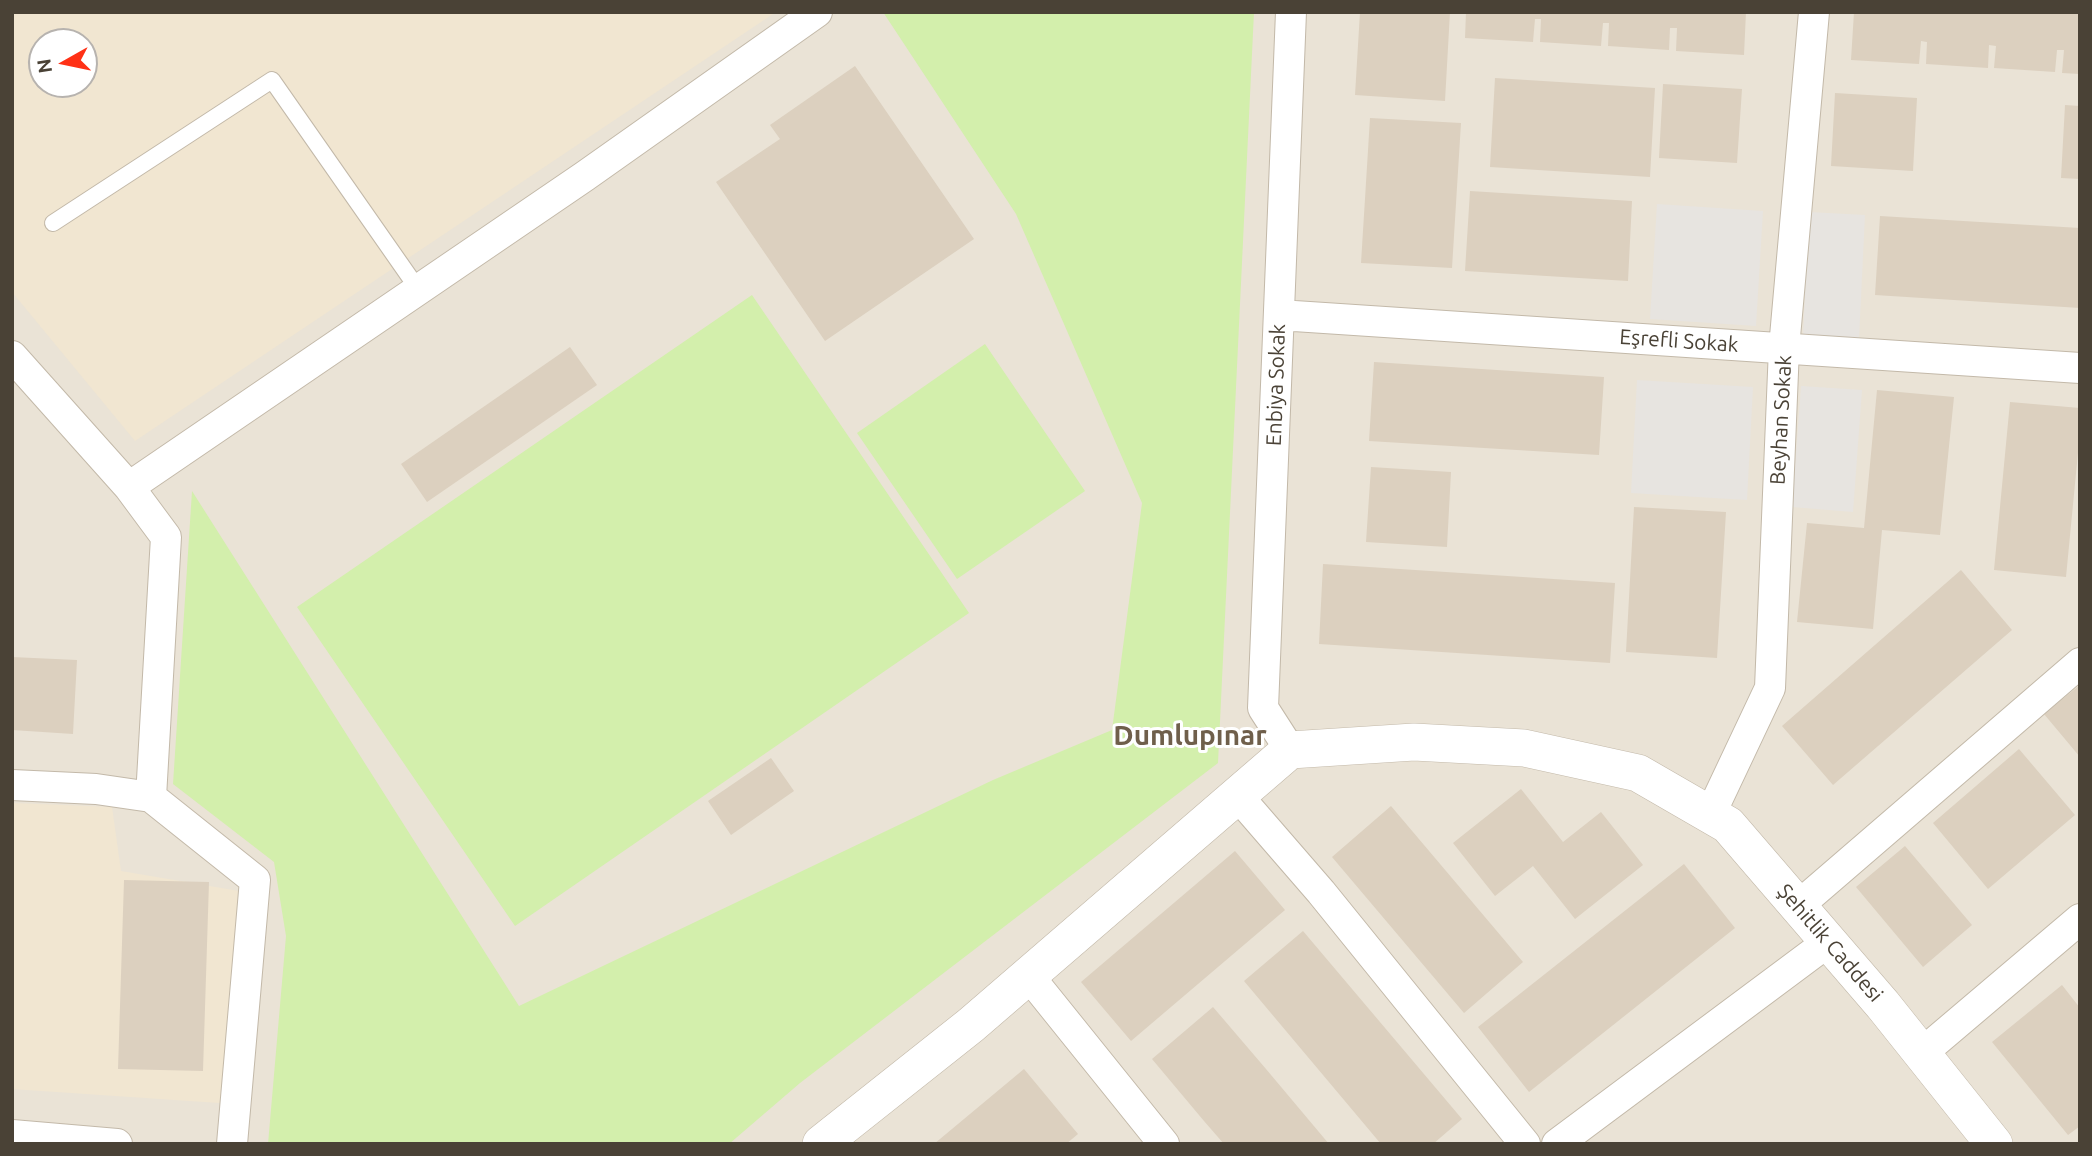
<!DOCTYPE html>
<html>
<head>
<meta charset="utf-8">
<style>
	body { margin:0 }
	#map { position:relative; width:2092px; height:1156px; overflow:hidden; background:#f6f1e8; font-family:Ubuntu,sans-serif }
	canvas { display:block }
	.frame { position:absolute; inset:0; border:14px solid #4a4236; pointer-events:none }
	.north { position:absolute; left:28px; top:28px; width:70px; height:70px; box-sizing:border-box; background:#fff; border:2px solid #b7b3af; border-radius:50%; rotate:261deg; font-size:19px; font-weight:700; line-height:28px; text-align:center; color:#4a4236 }
	.north::after { content:''; display:block; margin:auto; width:24px; height:32px; background:#ff3116; clip-path:polygon(50% 0,100% 100%,50% 72%,0 100%) }
</style>
</head>
<body>
<div id="map">
<canvas width="2092" height="1156"></canvas>
<div class="frame"></div>
<div class="north">N</div>
</div>
<script>
const ctx = document.querySelector('canvas').getContext('2d');
ctx.lineJoin = 'round';
function paint(path, color) { ctx.fillStyle = color; ctx.fill(path, 'evenodd'); }
function trace(path, color, width, dash) { ctx.strokeStyle = color; ctx.lineWidth = width; ctx.lineCap = dash ? 'butt' : 'round'; ctx.setLineDash(dash || []); ctx.stroke(path); }
function drawText(font, color, halo, rows, align = 'center') {
  ctx.font = font + ' Ubuntu,sans-serif'; ctx.lineWidth = 6; ctx.setLineDash([]); ctx.textBaseline = 'middle'; ctx.strokeStyle = halo; ctx.fillStyle = color; for (const [text, x, y, turn = 0] of rows) {
    ctx.save(); ctx.translate(x, y); ctx.rotate((+turn || 0) * Math.PI / 180); ctx.textAlign = isNaN(turn) ? turn : align; if (halo) ctx.strokeText(text, 0, 0); ctx.fillText(text, 0, 0); ctx.restore();
  }
}
paint(new Path2D(`
	M12,12H2080V1144H12ZM42,42H84V84H42Z`), '#eae3d6');
paint(new Path2D(`
	M12,12H776L135,441L12,292ZM42,42H84V84H42Z
	M12,803L112,807L121,871L245,892L234,1104L12,1089Z`), '#f1e6d1');
paint(new Path2D(`
	M883,12H1254L1218,763L800,1083L729,1144H268L286,936L274,862L173,784L192,491L519,1006L993,780L1112,730L1142,503L1016,214Z
	M752,295L969,613L515,926L297,607Z
	M985,344L1085,491L957,579L857,433Z`), '#d3efac');
paint(new Path2D(`
	M1657,204L1763,211L1756,326L1650,319Z
	M1809,212L1865,215L1859,339L1803,336Z
	M1637,380L1753,387L1747,500L1631,493Z
	M1801,386L1862,390L1853,512L1792,507Z`), '#e7e4e0');
paint(new Path2D(`
	M1360,12H1450L1445,101L1355,95Z
	M1466,12H1746L1744,55L1676,51L1677,28H1670L1669,50L1608,46L1609,23H1603L1601,46L1540,42L1541,19H1535L1533,42L1465,38Z
	M1854,12H2080V74L2062,73L2064,50H2057L2055,72L1994,68L1996,46L1989,45L1988,68L1926,64L1927,42L1921,41L1919,64L1851,60Z
	M855,66L974,239L825,341L716,182L780,139L770,125Z
	M1495,78L1655,88L1650,177L1490,167Z
	M1663,84L1742,89L1737,163L1659,158Z
	M1835,93L1917,98L1913,171L1831,166Z
	M2065,105L2080,106V179L2061,178Z
	M1370,118L1461,123L1452,268L1361,263Z
	M1470,191L1632,201L1628,281L1465,271Z
	M1880,216L2080,228V308L1875,295Z
	M570,347L597,385L427,502L401,464Z
	M1374,362L1604,377L1599,455L1369,441Z
	M1877,390L1954,397L1940,535L1882,530L1873,629L1797,622L1807,523L1864,528Z
	M2010,402L2080,408V432L2066,577L1994,570Z
	M1371,467L1451,472L1447,547L1366,542Z
	M1634,507L1726,512L1717,658L1626,652Z
	M1323,564L1615,583L1610,663L1319,644Z
	M1961,570L2012,630L1833,785L1782,726Z
	M12,657L77,660L73,734L12,730Z
	M2080,685V757L2044,714Z
	M2019,749L2075,815L1988,889L1933,823Z
	M771,758L794,791L731,835L708,801Z
	M1521,789L1563,842L1601,812L1643,865L1575,919L1533,866L1495,896L1453,843Z
	M1391,806L1523,962L1464,1013L1332,857Z
	M1905,846L1972,925L1923,967L1856,887Z
	M1235,851L1285,910L1131,1041L1081,982Z
	M1684,864L1735,928L1529,1092L1478,1027Z
	M124,880L209,882L203,1071L118,1069Z
	M1303,931L1462,1119L1433,1144H1381L1244,981Z
	M2062,985L2080,1008V1126L2068,1135L1992,1042Z
	M1213,1007L1266,1069L1329,1144H1224L1204,1121L1152,1059Z
	M1024,1069L1078,1134L1066,1144H934Z`), '#dcd0bf');
const service = new Path2D(`
	M53,223L272,80L418,289`);
const minor = new Path2D(`
	M1279,315L2080,368
	M12,356L129,487L585,176L817,12
	M129,487L166,537L151,797L255,880L232,1144
	M1290,750L1263,708L1291,12
	M12,785L96,789L151,797
	M1237,795L1321,892L1525,1144
	M1710,815L1770,688L1784,348L1814,12
	M1798,906L2080,663
	M1028,975L1164,1144
	M1922,1053L2080,919
	M12,1135L117,1144
	M1557,1144L1828,942`);
const tertiary = new Path2D(`
	M821,1144L971,1025L1290,750L1414,742L1524,748L1638,773L1728,825L1883,1005L1994,1144`);
trace(service, '#c3b9a9', 18);
trace(minor, '#c3b9a9', 32);
trace(tertiary, '#c3b9a9', 38);
trace(service, '#fff', 16);
trace(minor, '#fff', 30);
trace(tertiary, '#fff', 37);
drawText('21px', '#4a4236', '#fff', [
	["Eşrefli Sokak",1679,341,4],
	["Enbiya Sokak",1276,385,-88],
	["Beyhan Sokak",1781,420,-87],
	["Şehitlik Caddesi",1830,943,49]
]);
drawText('bold 28px', '#6f5f4b', '#fff', [
	["Dumlupınar",1190,736]
]);
</script>
</body>
</html>
